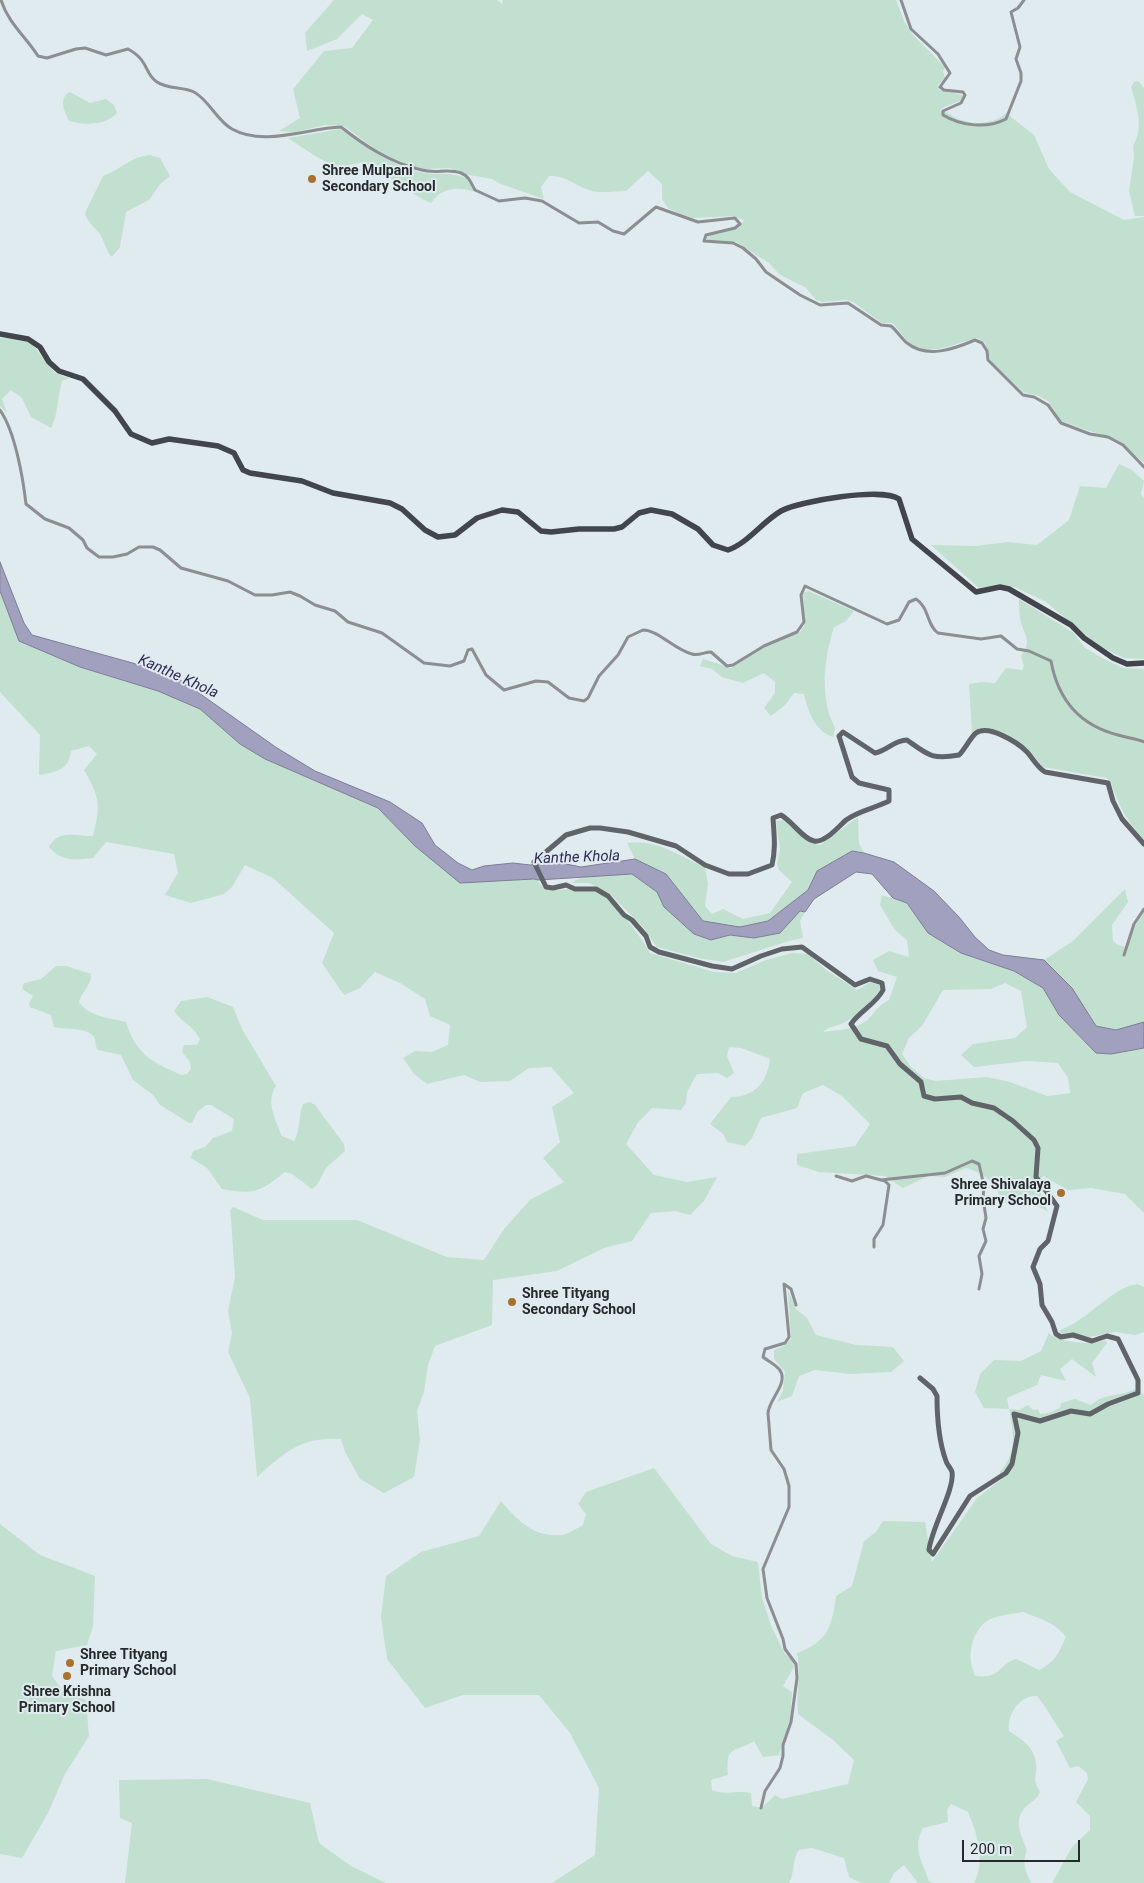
<!DOCTYPE html>
<html>
<head>
<meta charset="utf-8">
<style>
	body { margin:0 }
	#map { position:relative; width:1144px; height:1883px; overflow:hidden; background:#e0ebef; font-family:Roboto,sans-serif }
	canvas { display:block }
	.scale { position:absolute; left:962px; top:1840px; width:118px; height:22px; box-sizing:border-box; border:2px solid #262a2c; border-top:0; padding-left:6px; font-size:15px; line-height:18px; white-space:nowrap; color:#262a2c; -webkit-text-stroke:4px #e0ebef; paint-order:stroke }
</style>
</head>
<body>
<div id="map">
<canvas width="1144" height="1883"></canvas>
<div class="scale">200 m</div>
</div>
<script>
const ctx = document.querySelector('canvas').getContext('2d');
ctx.lineJoin = 'round';
function paint(path, color) { ctx.fillStyle = color; ctx.fill(path, 'evenodd'); }
function trace(path, color, width, dash) { ctx.strokeStyle = color; ctx.lineWidth = width; ctx.lineCap = dash ? 'butt' : 'round'; ctx.setLineDash(dash || []); ctx.stroke(path); }
function drawText(font, color, halo, rows, align = 'center') {
  ctx.font = font + ' Roboto,sans-serif'; ctx.lineWidth = 4; ctx.setLineDash([]); ctx.textBaseline = 'middle'; ctx.strokeStyle = halo; ctx.fillStyle = color; for (const [text, x, y, turn = 0] of rows) {
    ctx.save(); ctx.translate(x, y); ctx.rotate((+turn || 0) * Math.PI / 180); ctx.textAlign = isNaN(turn) ? turn : align; if (halo) ctx.strokeText(text, 0, 0); ctx.fillText(text, 0, 0); ctx.restore();
  }
}
paint(new Path2D(`
	M334,0H497L502,4L503,0H896L904,21L913,35L945,67L943,71L945,78L938,85L939,90L963,95L960,101L944,107L939,111C949,111 951,117 961,120C975,125 995,124 1006,113L1034,135L1049,169L1070,192L1124,220L1144,217V463L1119,441L1061,421L1048,401L1039,396L1023,392L991,361L985,343L977,338C955,343 928,359 908,341C902,336 898,328 892,323H882L853,302L846,300L823,302L816,300L806,288L779,274L769,263L736,242H712L707,239L708,236L738,228L744,220L734,216L692,218L680,214L668,208L662,199V184L648,171L626,191C615,191 600,194 589,190C573,185 568,176 549,176L541,187L544,199L501,184L492,179L469,175L450,168L426,169L414,167L379,152L344,126L325,125L295,132L279,131L300,118L293,89L324,51L352,48L373,20L362,14L337,39L307,51L305,33Z
	M1138,81L1144,88V216H1135L1129,191L1134,157L1133,146C1144,127 1137,107 1131,87L1134,82Z
	M70,92L90,103L106,99L114,105L117,113C106,126 83,125 69,121C64,111 58,98 70,92Z
	M340,129C368,146 392,167 425,173C441,176 450,171 467,179L475,192C457,186 442,188 431,203C408,193 390,175 368,165C357,159 350,168 338,167C329,166 297,144 288,138Z
	M150,155L160,158L170,176L160,184L149,200L126,212L120,247L112,257C106,251 105,243 101,236C96,227 87,223 85,213L103,176C120,170 130,157 150,155Z
	M0,338L22,339L33,345L55,373L69,378L62,381C57,398 59,412 51,428L31,417L22,398L11,390L2,399L7,413L0,406Z
	M1119,464L1132,470L1144,481L1141,494L1144,498V659L1124,658L1099,646L1046,602L1017,588L1000,584L979,588L931,545L975,546L1008,542L1037,545L1069,520L1080,486L1106,488Z
	M0,591L19,641L80,667L158,691L200,709L240,744L265,759L378,808L415,846L488,881L534,879C540,881 542,889 548,890C562,892 582,884 598,892C615,902 640,935 650,953L714,972L736,973L766,960L792,953L808,954L826,970L857,990L871,982L881,986C878,999 853,1020 841,1024C833,1027 829,1026 823,1032C837,1030 854,1030 866,1021C875,1014 874,1008 889,1000L897,977L878,971L873,960L889,951L909,957L907,940L895,930L880,905L882,895L907,903L928,933L961,953L1014,971L1043,988L1059,1015L1096,1053L1111,1054L1144,1048V1213L1125,1194L1091,1188L1068,1190L1043,1176L1037,1183L1048,1212C1035,1203 1025,1204 1010,1207C990,1188 997,1177 966,1168L945,1177L928,1176L903,1188L885,1176L819,1172L797,1165V1154L855,1146L870,1124L842,1096L823,1085L803,1093L797,1108L761,1118L752,1138L745,1146L727,1142L723,1134L710,1124L731,1097C755,1097 767,1082 770,1059L741,1048L729,1047L727,1056L734,1073L727,1078L718,1073L697,1074L687,1092L686,1103L681,1110L652,1108L637,1124L626,1144L654,1175L687,1182L717,1177L704,1201L690,1215L676,1211L651,1213L632,1241L604,1248L557,1271L493,1280L492,1325L435,1346L428,1365L424,1392L417,1411L420,1440L414,1477L384,1493L360,1479L345,1452L341,1439C300,1437 287,1451 257,1477L250,1398L228,1352L232,1333L228,1311L235,1277L231,1219L230,1211L233,1207L263,1220H357L447,1257L484,1260L504,1229L530,1200L564,1182L543,1158L560,1142L552,1107L574,1093L551,1067L529,1068L510,1081L480,1082L464,1075L427,1084L414,1074L403,1058L415,1051L432,1052L448,1045L450,1025L430,1016L425,999L400,983L375,972L360,988L344,995L322,963L334,933L273,878L245,865L232,887L224,894L191,903L165,895L178,873L174,854L106,842L93,858C76,860 61,862 49,847C57,829 77,836 93,836C101,805 100,798 84,770L97,754L89,746L71,751C69,770 56,772 39,775L40,735L0,692ZM1005,983L1021,991L1027,1027L1015,1038L973,1044L961,1055L974,1067L1027,1061L1058,1063L1068,1078L1070,1093L1047,1096L1010,1082L987,1077L935,1081L924,1078L911,1067L902,1054L909,1038L922,1026L943,990L991,989Z
	M808,591L854,611L846,621L834,627C824,659 819,697 835,728L833,737C815,731 808,712 804,694L794,693L785,705L771,716L764,708L775,693V682L764,673L743,683L722,677L712,669L700,666L703,659L731,668L764,648L800,632L805,625L803,593Z
	M1019,599L1074,633L1085,648L1102,658L1123,668L1144,669V840C1134,830 1123,813 1117,799C1114,791 1113,785 1107,778L1043,767C1027,746 1002,720 972,733L969,684L981,682L995,683L1006,668L1022,670L1024,666L1021,656C1033,641 1024,635 1020,619C1019,613 1019,605 1019,599Z
	M858,817L859,843L864,853L852,851L818,871L808,890L768,921L740,927L728,924L725,926L703,921L666,874L635,859L627,843C656,838 679,856 705,867L708,884L705,906L712,914L723,909L743,919L770,913L792,882L779,870L777,864L780,849L776,821L784,820C796,830 804,843 820,845Z
	M632,874L657,892L664,907L694,934L711,940L730,935L754,938L780,933L800,911L805,912L800,921L803,938L789,941L723,962L698,958L657,947L642,926L609,893L589,883H572C582,873 617,874 632,874Z
	M1125,889L1128,902L1112,925L1113,941L1118,945L1125,947L1144,909V1022L1116,1030L1096,1026L1044,960L1073,941Z
	M56,966H66L91,974C92,985 81,992 79,1002C89,1017 110,1018 126,1022C136,1054 152,1062 181,1075L187,1074L191,1069L190,1062L182,1052L184,1045H197L200,1039C191,1023 183,1024 174,1011L181,1001L207,997L233,1007L242,1029L276,1086C265,1101 276,1121 282,1136L294,1141C301,1130 298,1116 303,1104L310,1102L315,1105L344,1144L345,1151L326,1168L317,1185L312,1189L292,1174L285,1172C260,1192 254,1195 222,1189L207,1168L191,1158L193,1151L205,1147L213,1138L232,1131L234,1119L211,1105H206L198,1111L192,1123H189L160,1105L153,1095L133,1080L121,1055L98,1050C95,1046 96,1043 95,1039C89,1026 64,1030 54,1027L51,1015L30,1007L29,1004L33,996L22,989L24,983L41,979Z
	M1137,1284L1144,1287V1332L1135,1335L1116,1332L1089,1337L1061,1334L1060,1330C1087,1321 1111,1288 1137,1284Z
	M788,1290L796,1309L807,1318L816,1335L856,1345L893,1347L904,1361L891,1372L850,1374L815,1370L799,1376L792,1396L777,1402L783,1391L785,1372L774,1359V1350L784,1346L791,1339Z
	M1049,1333C1058,1343 1092,1345 1105,1340L1107,1343L1092,1363L1096,1377L1072,1359L1060,1369L1066,1381L1041,1375L1037,1385L1007,1398L1009,1409L1019,1410L1028,1405L1033,1410L1038,1409L1040,1414L1048,1413L1060,1408L1061,1403L1075,1399L1091,1405C1104,1393 1119,1397 1135,1389L1144,1395V1883H1052L1072,1847L1090,1830V1816L1076,1802L1088,1779L1087,1773L1078,1766L1070,1768L1056,1741L1064,1736C1054,1723 1049,1710 1037,1696C1020,1695 1007,1714 1009,1731C1021,1739 1034,1746 1036,1763C1038,1778 1031,1777 1040,1792C1037,1801 1029,1802 1024,1809C1013,1822 1022,1837 1027,1850C1022,1861 1025,1874 1032,1883H974C986,1861 977,1833 968,1812L951,1804L947,1810L948,1822L923,1828C912,1847 922,1861 929,1881L933,1883H918L904,1865L894,1873L889,1883H861L849,1877L844,1858L812,1848L799,1850C792,1859 795,1872 789,1883H552L595,1855L599,1788L570,1733L539,1695H463L425,1708L387,1659L381,1617L386,1576L421,1552L479,1536L501,1501C517,1520 534,1538 562,1535C568,1534 577,1528 583,1525L586,1514L578,1504L586,1492L654,1468L711,1544L732,1556L758,1562L762,1598L772,1628L785,1654L793,1661L794,1667L783,1686L792,1692L790,1719L779,1754L782,1755L763,1757L754,1741C735,1753 725,1744 728,1775L711,1780L712,1790C727,1796 736,1790 751,1793L752,1806L762,1808L775,1795L782,1799L848,1784L854,1760L833,1740L798,1714C796,1693 801,1673 797,1653C828,1642 832,1626 836,1596L852,1586L864,1541L876,1532L883,1521L925,1522L932,1562L977,1498L1002,1479L1000,1472C1017,1452 1014,1434 1009,1409L984,1408L975,1392L980,1374L994,1360L1021,1361L1041,1351ZM1023,1612C1039,1618 1056,1623 1066,1637C1059,1653 1054,1663 1039,1670L1016,1659C997,1665 1002,1679 975,1676C970,1663 969,1654 973,1641C983,1614 998,1617 1023,1612Z
	M0,1524L40,1555L95,1576L93,1626L87,1645L56,1651L52,1676L63,1691L86,1700L89,1736L65,1774L48,1813L22,1858L0,1854Z
	M207,1779L310,1803L319,1843L351,1866L386,1883H125L132,1823L120,1818L119,1780Z`), '#c1e0d0');
const water = new Path2D(`
	M0,562L24,623L32,635L172,674L277,748L315,771L390,802L422,823L435,845L458,863L472,870L484,866L513,863L530,865L556,862L581,867L635,859L666,874L703,921L740,927L768,921L808,890L817,871L852,851L864,853L894,862L934,891L959,917L975,937L989,950L1003,955L1044,960L1072,988L1096,1026L1116,1030L1144,1022V1048L1111,1054L1096,1053L1059,1015L1043,988L1014,971L961,953L928,933L907,903L893,898L872,874L856,872L814,899L805,912L800,911L780,933L754,938L730,935L711,940L694,934L664,907L657,892L632,874L538,880L534,879L460,883L415,846L378,808L265,759L240,744L200,709L158,691L80,667L19,641L0,591Z`);
paint(water, '#a2a0bf');
trace(water, '#7d7d93', 1);
trace(new Path2D(`
	M1,0C8,23 26,37 38,56L47,58L76,49L85,48L106,55L128,49C150,61 144,74 157,82C167,89 183,87 194,92C209,100 217,121 232,129C264,147 307,128 341,127C365,146 391,163 422,170C436,174 448,168 461,173C469,176 471,183 475,190L499,201L525,198L542,201L579,223L598,222L613,231L624,234L656,207L698,222L735,218L740,224L735,228L706,235L704,241L733,243L743,248L756,259L766,272L800,295L820,305L848,303L881,325L891,326C897,331 901,338 907,343C927,359 954,349 975,340L982,343L987,351L988,360L1023,395L1034,397L1048,405L1061,423L1090,434L1108,437L1123,445L1144,467
	M901,0L911,29L938,54L950,73L940,87L944,90L963,92L965,95L961,103L943,111V115C961,126 987,129 1006,119L1021,81V73L1016,59L1020,47L1011,12L1018,8L1024,0
	M0,410C15,431 23,478 26,504L45,519L69,528L83,540L87,548L99,557H113L127,554L139,547H153L160,550L181,568L228,581L255,595H272L290,592L300,596L315,605L335,611L348,622L382,633L424,663L450,666L464,661L468,650L472,649L486,675L504,690L536,681L548,682L569,698L584,701L588,698L599,676L618,655L628,637L643,630C658,630 675,650 692,654C699,656 704,652 711,652L727,666L733,665L764,646L797,632L804,622L801,595L805,586L887,624L899,620L909,602L916,599C929,607 927,626 938,633L981,639L1001,636L1017,649L1029,651L1051,661C1058,700 1079,725 1118,735C1127,738 1135,738 1144,742
	M1124,955L1134,924L1144,909
	M836,1176L852,1181L866,1176L885,1181L889,1185L883,1225L874,1239V1247
	M881,1180L945,1173L972,1161L979,1164L984,1186L983,1198L986,1218L983,1229L986,1241L979,1256L982,1274L979,1289
	M761,1808L765,1791L780,1768L783,1756V1745L791,1722L797,1678L796,1664L785,1649L783,1639L767,1598L763,1569L789,1507V1486L784,1469L771,1450L768,1413C769,1399 790,1382 779,1369C774,1364 768,1361 763,1357L765,1349L785,1343L789,1337L784,1284L791,1289L796,1305`), '#8c8e92', 3);
trace(new Path2D(`
	M920,1378L933,1389L937,1396C937,1416 939,1442 946,1461C947,1465 951,1468 952,1472C955,1489 931,1529 929,1550L933,1554L970,1496L1006,1473L1012,1464L1018,1433L1014,1414L1040,1421L1071,1411L1090,1414L1108,1404L1138,1393V1380L1118,1339L1107,1336L1092,1341L1073,1335L1061,1337L1056,1334L1052,1322L1042,1305L1040,1284L1033,1267L1040,1249L1048,1241L1057,1206L1036,1177L1038,1148L1034,1140L1013,1121L994,1108L972,1103L961,1097L935,1099L924,1096L921,1082L900,1064L887,1046L861,1039L851,1024C860,1011 876,1004 883,990L882,983L870,979L855,985L802,947L782,949L761,956L732,969L712,966L659,952L650,947L646,936L632,920L624,915L608,896L596,889H575L566,885L553,888L546,887L534,862L566,835L590,828H600L628,832L676,846L705,865L729,874H748L772,865C776,848 774,835 773,818L781,815C792,821 803,839 814,841C825,843 838,827 846,820C858,811 875,808 889,801V790L859,783L852,777L839,736L843,732L875,753C887,751 894,740 907,740C928,755 932,760 959,755C965,749 970,738 976,733C989,724 1018,743 1026,751C1033,758 1036,766 1045,772L1108,783L1113,801L1122,819L1144,844`), '#606469', 5);
trace(new Path2D(`
	M0,334L28,339L40,347L49,362L59,371L83,379L115,411L131,434L152,443L169,439L218,446L234,453L243,470L250,473L302,481L333,493L390,503L402,509L425,530L438,537L455,535L477,518L502,510L518,512L541,531L551,532L579,529H614L622,527L639,513L651,510L672,514L698,529L713,545L728,550C748,543 762,522 781,511C799,501 883,487 899,499L912,539L976,592L1000,587L1009,589L1071,625L1084,638L1113,658L1127,664L1144,663`), '#42464c', 5.5);
for (const [x, y, r, color] of [
	[312,179,5,"#a9712e"],
	[1061,1193,5,"#a9712e"],
	[512,1302,5,"#a9712e"],
	[70,1663,5,"#a9712e"],
	[67,1676,5,"#a9712e"]
]) { const dot = new Path2D(); dot.arc(x, y, r, 0, 2 * Math.PI); ctx.fillStyle = color; ctx.fill(dot); trace(dot, '#e0ebef', 2); }
drawText('bold 14px', '#262a2c', '#e0ebef', [
	["Shree Mulpani",322,171],
	["Secondary School",322,187],
	["Shree Shivalaya",1051,1185,"right"],
	["Primary School",1051,1201,"right"],
	["Shree Tityang",522,1294],
	["Secondary School",522,1310],
	["Shree Tityang",80,1655],
	["Primary School",80,1671],
	["Shree Krishna",67,1692,"center"],
	["Primary School",67,1708,"center"]
], 'left');
drawText('italic 15px', '#322c57', '#e0ebef', [
	["Kanthe Khola",178,677,24],
	["Kanthe Khola",577,858,-2]
]);
</script>
</body>
</html>
